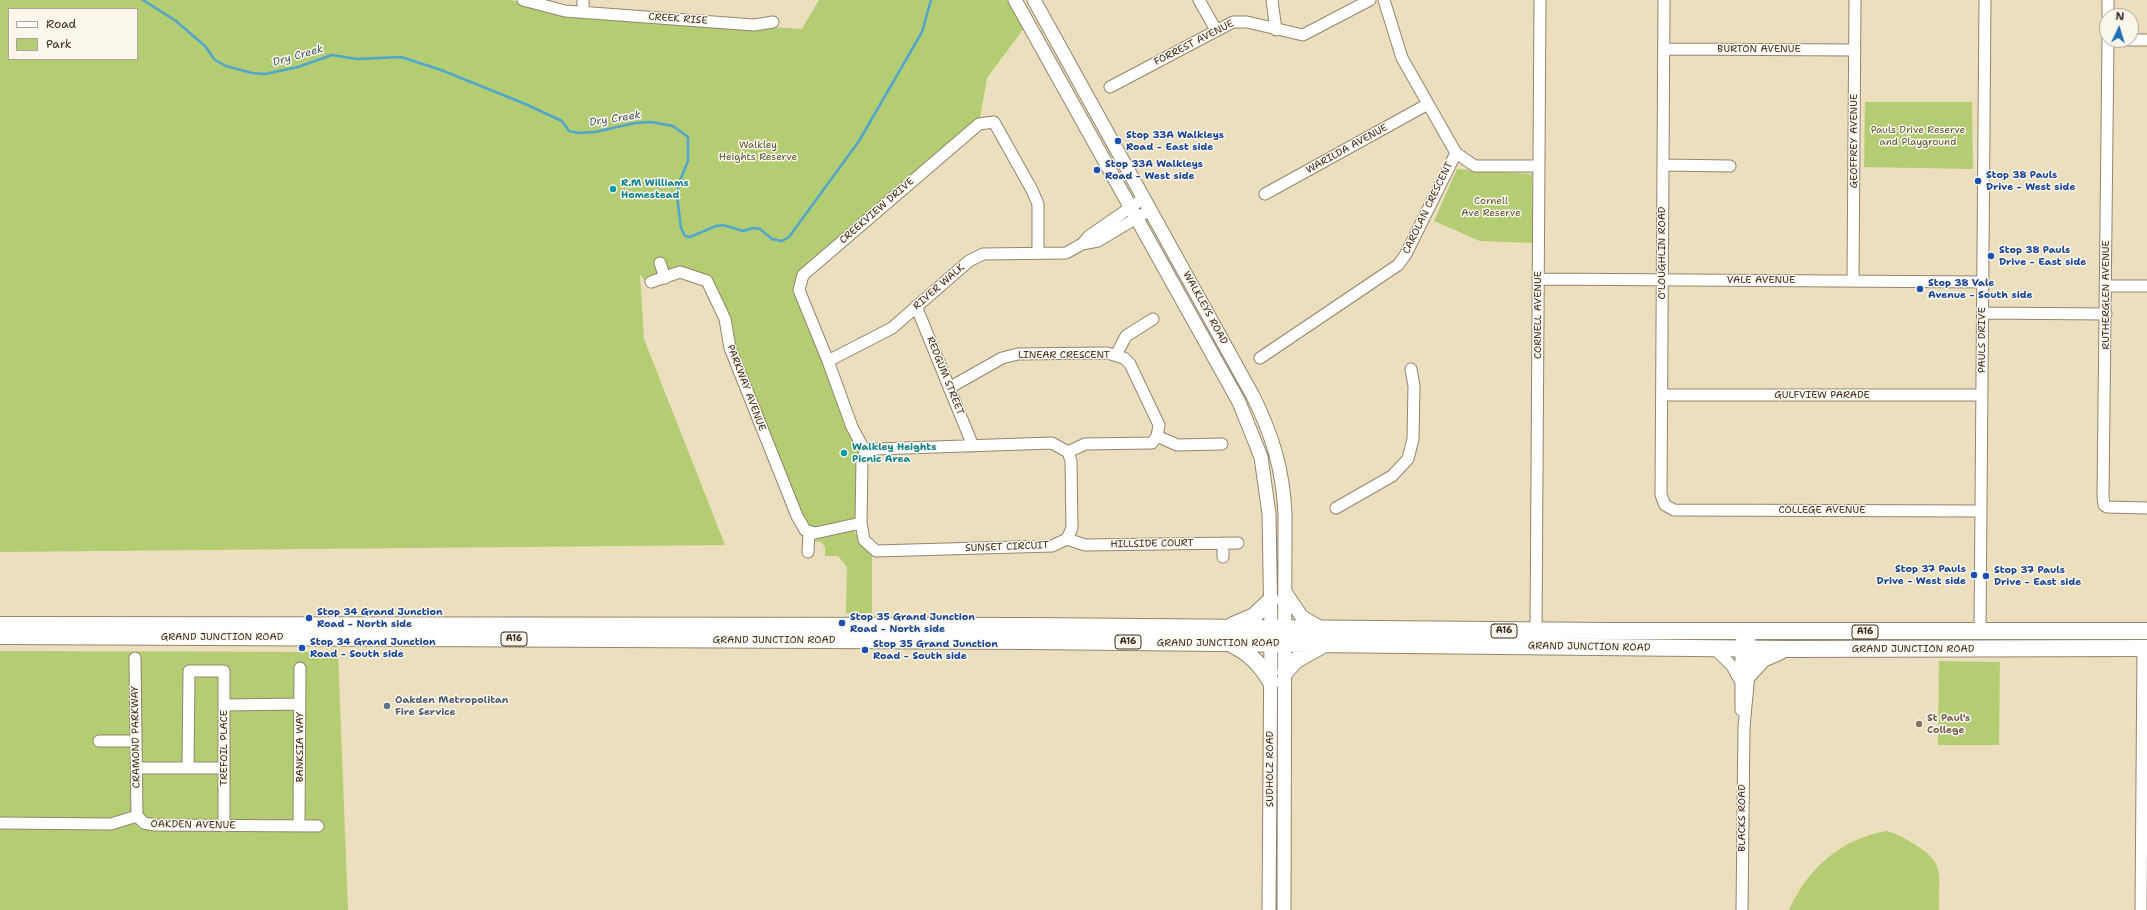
<!DOCTYPE html>
<html>
<head>
<meta charset="utf-8">
<style>
	body { margin:0 }
	#map { position:relative; width:2147px; height:910px; overflow:hidden; background:#ecdfbd; font-family:"Shantell Sans",sans-serif }
	canvas { display:block }
	.legend { position:absolute; left:8px; top:8px; width:130px; height:52px; box-sizing:border-box; background:#fbf7ec; border:1px solid #aea59a; margin:0; padding:5px 7px; list-style:none; font-size:12px; color:#3b2a1e }
	.legend li { display:flex; align-items:center; gap:8px; height:20px }
	.legend b { width:20px; border:1px solid #aea59a }
	.north { position:absolute; left:2099px; top:8px; width:40px; height:40px; box-sizing:border-box; background:#fbf7ec; border:1px solid #aea59a; border-radius:50%; rotate:4deg; font-size:11px; font-weight:700; line-height:16px; text-align:center; color:#3b2a1e }
	.north::after { content:''; display:block; margin:auto; width:14px; height:18px; background:#1f6fb2; clip-path:polygon(50% 0,100% 100%,50% 72%,0 100%) }
</style>
</head>
<body>
<div id="map">
<canvas width="2147" height="910"></canvas>
<ul class="legend">
<li><b style="height:5px;background:#fff"></b>Road</li>
<li><b style="height:11px;background:#b4cc72"></b>Park</li>
</ul>
<div class="north">N</div>
</div>
<script>
const ctx = document.querySelector('canvas').getContext('2d');
ctx.lineJoin = 'round';
function paint(path, color) { ctx.fillStyle = color; ctx.fill(path, 'evenodd'); }
function trace(path, color, width, dash) { ctx.strokeStyle = color; ctx.lineWidth = width; ctx.lineCap = dash ? 'butt' : 'round'; ctx.setLineDash(dash || []); ctx.stroke(path); }
function drawText(font, color, halo, rows, align = 'center') {
  ctx.font = font + ' "Shantell Sans",sans-serif'; ctx.lineWidth = 3; ctx.setLineDash([]); ctx.textBaseline = 'middle'; ctx.strokeStyle = halo; ctx.fillStyle = color; for (const [text, x, y, turn = 0] of rows) {
    ctx.save(); ctx.translate(x, y); ctx.rotate((+turn || 0) * Math.PI / 180); ctx.textAlign = isNaN(turn) ? turn : align; if (halo) ctx.strokeText(text, 0, 0); ctx.fillText(text, 0, 0); ctx.restore();
  }
}
paint(new Path2D(`
	M0,0H511L567,14L802,29L819,0H1016L1028,23L987,78L979,124L803,275L799,290L866,453L857,514L852,522L815,528L806,524L707,281L680,272L644,280L640,274L644,339L725,545L0,552ZM9,9H137V59H9Z
	M1865,102H1972L1973,169L1864,167Z
	M1457,169L1532,174L1533,243L1480,241L1434,221Z
	M853,529L864,549L872,552V613H846L847,567L838,556H825V547L821,542L814,541L812,538Z
	M0,651L338,652L348,910H0Z
	M1939,661L2000,662L1999,745H1938Z
	M1886,831C1897,833 1905,839 1914,844C1947,864 1938,876 1939,910H1789C1808,868 1841,839 1886,831Z`), '#b4cc72');
trace(new Path2D(`
	M143,0L176,21L205,46L215,60L226,66L252,73L265,74L298,67L332,55L357,59L401,57L441,70L523,103L562,121L569,131L578,133L595,132L635,123L651,122L673,126L688,137V161L679,183L677,196L681,228L685,236L690,237L716,226L723,225L743,231L753,228L760,229L772,239L782,241L789,237L859,141L922,32L931,0`), '#50a6cd', 2.5);
const minor = new Path2D(`
	M523,0L565,11L754,25L773,22
	M1199,0L1216,30
	M1272,0L1276,30
	M1664,0L1661,495L1665,505L1674,510L1981,511
	M583,12V0
	M2108,16V0
	M2147,40H2108L2103,497L2104,505L2107,507L2147,508
	M1664,49L1855,50
	M1110,87L1233,22H1247L1303,35L1370,0
	M1456,153L1475,166H1539
	M1663,165L1730,166
	M1265,194L1428,104
	M1083,243L1089,236L1144,198
	M660,263L665,278
	M1538,279L1983,282
	M1853,281L1855,0
	M651,282L680,272L707,281L725,319L730,348L797,516L805,530L815,533L861,523
	M2106,286H2147
	M916,306L973,446
	M1983,313L2106,314
	M1116,355L1126,336L1153,319
	M1260,358L1398,265L1406,254L1456,153L1402,58L1384,0
	M828,361L892,328L969,261L983,254L1066,253L1082,244L1098,241L1150,210
	M949,388L1002,358L1018,354L1107,353L1124,358L1130,364L1159,425L1157,436L1152,443L1085,444L1068,452
	M1662,395H1982
	M1157,436L1177,445L1222,444
	M1052,443L1068,452L1071,461L1072,528L1067,539L1052,546L876,551L864,540L861,523L862,459L866,453L876,449Z
	M866,453L852,427L828,361L799,290L803,275L979,124L994,122L1032,190L1038,204V253
	M1336,508L1392,476L1408,459L1413,439L1414,386L1411,369
	M1067,539L1085,545L1238,543
	M1223,543V557
	M808,552L809,532
	M1536,631L1540,0
	M1980,631L1985,0
	M1741,641V710
	M1714,648L1732,666L1739,679
	M135,658L137,816
	M224,705L300,704
	M99,741H136
	M137,768H224
	M188,768L189,671H224V826
	M0,823L111,824L137,816L144,823L155,825L318,826
	M299,826L300,668
	M1742,910L1744,727L1749,674L1750,632
	M2141,910L2143,648`);
const major = new Path2D(`
	M1015,0L1239,402L1261,457L1269,514L1271,629L1269,910
	M1034,0L1253,396C1272,434 1283,470 1285,513L1284,910
	M1285,592L1302,617L1323,629`);
const highway = new Path2D(`
	M0,625L1027,626L1610,631H2147
	M1233,625L1254,616L1271,600
	M0,636L1028,641L1786,649L2147,648
	M1231,644C1250,653 1260,664 1271,682
	M1285,672L1296,660L1323,645
	M1749,674L1763,659L1781,651`);
trace(minor, '#94846e', 13);
trace(major, '#94846e', 15);
trace(highway, '#94846e', 18);
trace(minor, '#fff', 11);
trace(major, '#fff', 13);
trace(highway, '#fff', 16);
for (const [x, y, r, color] of [
	[1118,141,4,"#1a4fb4"],
	[1097,170,4,"#1a4fb4"],
	[1978,181,4,"#1a4fb4"],
	[613,189,4,"#0f9aa8"],
	[1991,256,4,"#1a4fb4"],
	[1920,289,4,"#1a4fb4"],
	[844,453,4,"#0f9aa8"],
	[1974,575,4,"#1a4fb4"],
	[1986,576,4,"#1a4fb4"],
	[309,618,4,"#1a4fb4"],
	[842,623,4,"#1a4fb4"],
	[302,648,4,"#1a4fb4"],
	[865,650,4,"#1a4fb4"],
	[387,706,4,"#5c6f8a"],
	[1919,724,4,"#8d6e63"]
]) { const dot = new Path2D(); dot.arc(x, y, r, 0, 2 * Math.PI); ctx.fillStyle = color; ctx.fill(dot); trace(dot, '#fbf7ec', 1.5); }
for (const [x, y, w] of [
	[1504,631,26],
	[1865,632,26],
	[514,639,26],
	[1128,642,26]
]) { const box = new Path2D(); box.roundRect(x - w / 2, y - 7, w, 14, 3); ctx.fillStyle = '#fbf7ec'; ctx.fill(box); trace(box, '#3b2a1e', 1); }
drawText('bold 9px', '#3b2a1e', null, [
	["A16",1504,631],
	["A16",1865,632],
	["A16",514,639],
	["A16",1128,642]
]);
drawText('10px', '#3b2a1e', '#fbf7ec', [
	["CREEK RISE",678,19,4],
	["FORREST AVENUE",1194,43,-27],
	["BURTON AVENUE",1759,49],
	["GEOFFREY AVENUE",1854,141,-90],
	["WARILDA AVENUE",1347,149,-29],
	["CAROLAN CRESCENT",1428,208,-64],
	["CREEKVIEW DRIVE",877,211,-41],
	["O'LOUGHLIN ROAD",1662,253,-90],
	["VALE AVENUE",1761,280],
	["RIVER WALK",939,287,-41],
	["RUTHERGLEN AVENUE",2106,295,-90],
	["WALKLEYS ROAD",1205,308,61],
	["CORNELL AVENUE",1538,315,-90],
	["PAULS DRIVE",1982,340,-90],
	["LINEAR CRESCENT",1064,355],
	["REDGUM STREET",945,376,68],
	["PARKWAY AVENUE",746,388,69],
	["GULFVIEW PARADE",1822,395],
	["COLLEGE AVENUE",1822,510],
	["HILLSIDE COURT",1152,544,-1],
	["SUNSET CIRCUIT",1007,547,-2],
	["GRAND JUNCTION ROAD",222,637],
	["GRAND JUNCTION ROAD",774,640],
	["GRAND JUNCTION ROAD",1218,643],
	["GRAND JUNCTION ROAD",1589,647,1],
	["GRAND JUNCTION ROAD",1913,649],
	["CRAMOND PARKWAY",136,737,-91],
	["BANKSIA WAY",300,747,-90],
	["TREFOIL PLACE",224,748,-90],
	["SUDHOLZ ROAD",1270,769,-90],
	["BLACKS ROAD",1742,818,-90],
	["OAKDEN AVENUE",193,825,1]
]);
drawText('10px', '#595233', '#fbf7ec', [
	["Pauls Drive Reserve",1918,130],
	["and Playground",1918,142],
	["Walkley",758,145],
	["Heights Reserve",758,157],
	["Cornell",1491,201],
	["Ave Reserve",1491,213]
]);
drawText('bold 10px', '#164399', '#fbf7ec', [
	["Stop 33A Walkleys",1126,135],
	["Road - East side",1126,147],
	["Stop 33A Walkleys",1105,164],
	["Road - West side",1105,176],
	["Stop 38 Pauls",1986,175],
	["Drive - West side",1986,187],
	["Stop 38 Pauls",1999,250],
	["Drive - East side",1999,262],
	["Stop 38 Vale",1928,283],
	["Avenue - South side",1928,295],
	["Stop 37 Pauls",1966,569,"right"],
	["Drive - West side",1966,581,"right"],
	["Stop 37 Pauls",1994,570],
	["Drive - East side",1994,582],
	["Stop 34 Grand Junction",317,612],
	["Road - North side",317,624],
	["Stop 35 Grand Junction",850,617],
	["Road - North side",850,629],
	["Stop 34 Grand Junction",310,642],
	["Road - South side",310,654],
	["Stop 35 Grand Junction",873,644],
	["Road - South side",873,656]
], 'left');
drawText('bold 10px', '#0d838f', '#fbf7ec', [
	["R.M Williams",621,183],
	["Homestead",621,195],
	["Walkley Heights",852,447],
	["Picnic Area",852,459]
], 'left');
drawText('bold 10px', '#4e5e75', '#fbf7ec', [
	["Oakden Metropolitan",395,700],
	["Fire Service",395,712]
], 'left');
drawText('bold 10px', '#785e54', '#fbf7ec', [
	["St Paul's",1927,718],
	["College",1927,730]
], 'left');
drawText('italic 11px', '#435c64', '#fbf7ec', [
	["Dry Creek",298,56,-16],
	["Dry Creek",615,119,-9]
]);
</script>
</body>
</html>
